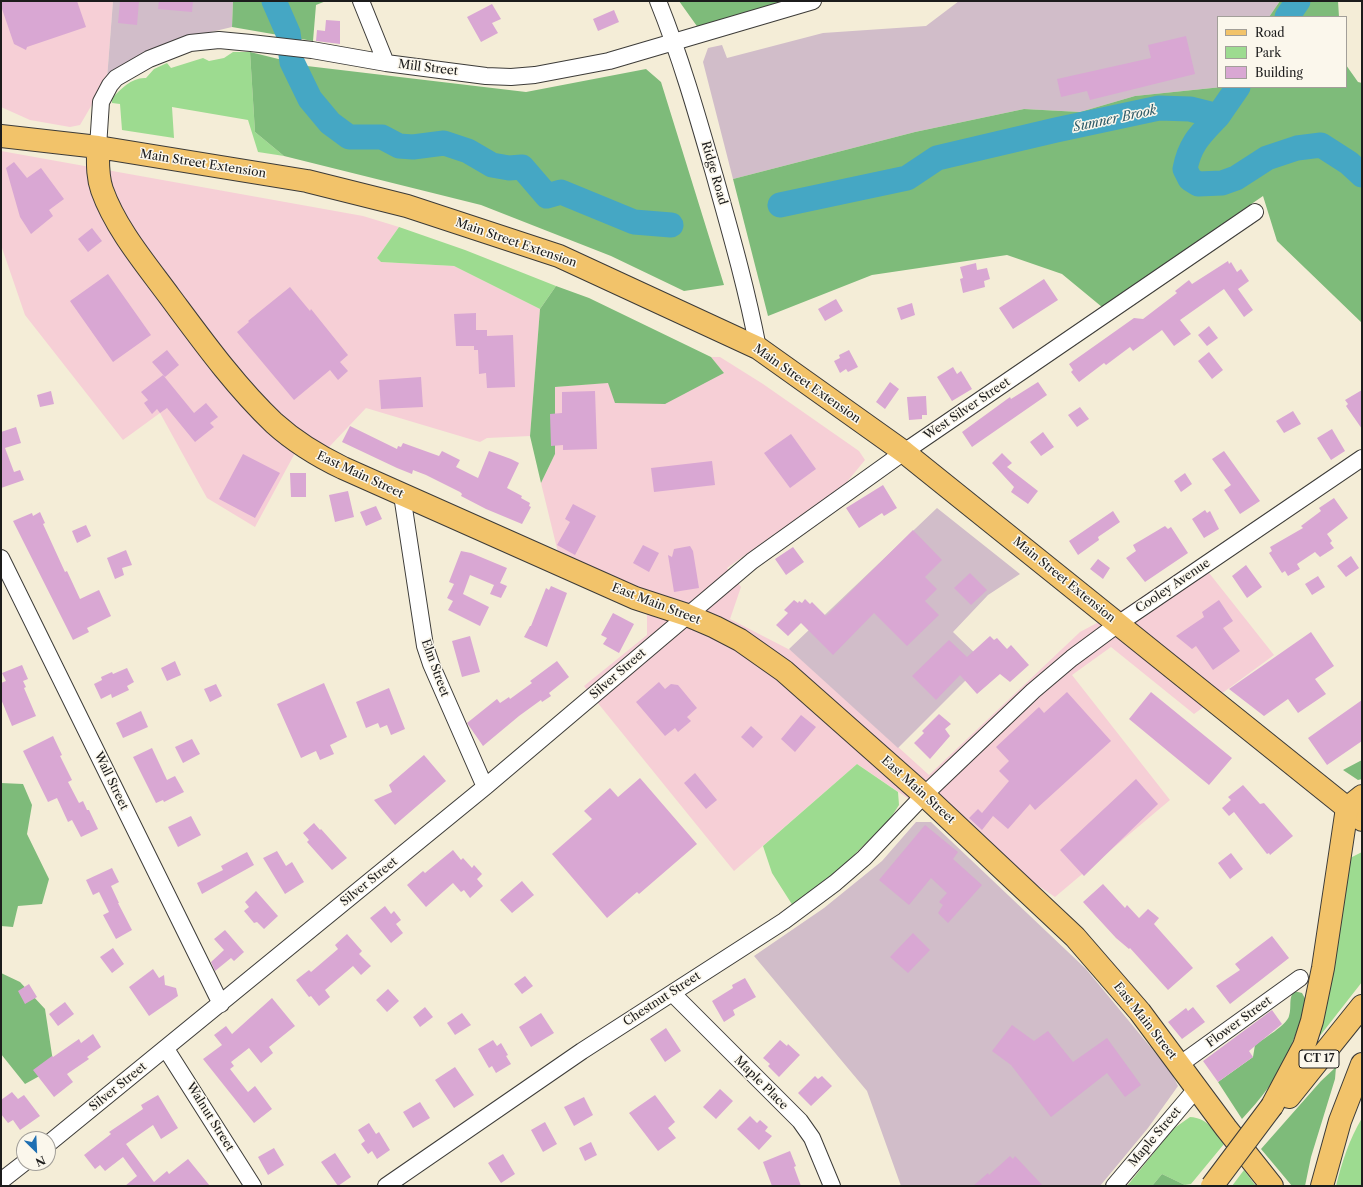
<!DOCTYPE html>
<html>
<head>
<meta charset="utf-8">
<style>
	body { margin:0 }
	#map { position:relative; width:1363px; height:1187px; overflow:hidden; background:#f4edd7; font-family:"Libre Caslon Text",serif }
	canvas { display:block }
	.frame { position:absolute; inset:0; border:2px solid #1c1c1c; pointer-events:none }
	.legend { position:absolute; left:1217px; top:16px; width:130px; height:72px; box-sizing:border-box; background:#fbf7ec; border:1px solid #a29f99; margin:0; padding:5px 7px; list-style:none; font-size:12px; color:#1c1c1c }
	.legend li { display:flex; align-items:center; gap:8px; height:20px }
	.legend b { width:20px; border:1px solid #a29f99 }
	.north { position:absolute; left:16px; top:1131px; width:40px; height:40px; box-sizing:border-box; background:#fbf7ec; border:1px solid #a29f99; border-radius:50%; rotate:156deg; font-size:11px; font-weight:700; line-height:16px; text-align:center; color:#1c1c1c }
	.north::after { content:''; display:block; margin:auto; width:14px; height:18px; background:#1f6fb2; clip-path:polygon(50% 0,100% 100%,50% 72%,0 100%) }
</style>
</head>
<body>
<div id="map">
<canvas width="1363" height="1187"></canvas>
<div class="frame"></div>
<ul class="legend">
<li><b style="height:5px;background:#f2c36a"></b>Road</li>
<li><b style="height:11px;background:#9ddb90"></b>Park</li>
<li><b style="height:11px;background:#d9a7d3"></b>Building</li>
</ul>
<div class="north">N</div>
</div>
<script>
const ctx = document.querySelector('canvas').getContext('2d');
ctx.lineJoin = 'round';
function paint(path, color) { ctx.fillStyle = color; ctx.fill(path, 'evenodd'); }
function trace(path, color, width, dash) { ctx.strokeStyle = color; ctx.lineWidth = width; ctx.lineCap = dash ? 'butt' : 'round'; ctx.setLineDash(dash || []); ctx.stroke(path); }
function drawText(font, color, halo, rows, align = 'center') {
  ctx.font = font + ' "Libre Caslon Text",serif'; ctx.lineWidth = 3; ctx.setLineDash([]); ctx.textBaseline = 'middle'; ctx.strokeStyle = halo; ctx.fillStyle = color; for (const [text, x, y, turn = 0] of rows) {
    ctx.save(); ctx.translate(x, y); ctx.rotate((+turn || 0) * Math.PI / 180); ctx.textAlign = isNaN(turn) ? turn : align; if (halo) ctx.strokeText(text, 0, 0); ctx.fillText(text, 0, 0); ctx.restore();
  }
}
paint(new Path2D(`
	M1,1H113L107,79L80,125L70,127L30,120L1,107Z
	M1,151L363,216L399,227L377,258L381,262L454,266L540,309L530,436L487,438L480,442L366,408L313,464L295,453L255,527L207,498L160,413L123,440L25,315L1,245Z
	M711,357H720L763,384L859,451L865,460L846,483L727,568L741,587L730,619L792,651L929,775L1080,632L1127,607L1198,559L1274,655L1194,714L1111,647L1072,675L1170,800L1055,897L857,764L734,871L584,686L647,635V614L564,577L541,483L555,454V387L724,373Z`), '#f6cfd6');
paint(new Path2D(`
	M113,1H233L232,27L190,37L107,79Z
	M959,1H1280L1269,17H1218V87H1222L1135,96L1080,112L1024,109L915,132L733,179L703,62L708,48L722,45L727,58L823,33L926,26Z
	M937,508L1020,574L988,595L953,632L984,662L898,748L789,649Z
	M916,822H931L1086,969L1171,1072L1178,1086L1148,1128L1100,1186H901L867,1091L754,956L824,908L882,861Z`), '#d1bdc9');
paint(new Path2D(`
	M233,52H250L255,132L284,156L258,152L248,120L172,107L174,138L122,130L120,104L112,103V98C121,89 132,77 146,78L154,69L167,63L171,68L203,58L209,61L224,58Z
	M399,227L465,250L556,286L540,309L454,266L381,262L377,258Z
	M857,764L898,792L899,805L890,819L838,871L801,903L793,906L772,873L763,846Z
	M1362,852V982L1319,1037L1316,1038L1350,858Z
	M1190,1117C1208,1118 1214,1131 1224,1144L1191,1184L1185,1185L1162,1174L1152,1186H1127L1173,1129Z
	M1362,1118V1186H1336C1342,1162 1349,1140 1362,1118Z
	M1244,1170L1256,1186H1232Z`), '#9ddb90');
paint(new Path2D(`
	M233,1H326L316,5L313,41L232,27Z
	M679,1H791L699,29Z
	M1280,1H1338L1339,17H1269Z
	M250,52L307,66L526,92L646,69L661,82L724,285L684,291L611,256L481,205L284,156L255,132Z
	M1346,65L1358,82L1362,83V323L1277,241L1263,196L1102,307L1062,274L1007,255L872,275L768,316L733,179L915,132L1024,109L1080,112L1135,96L1222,87H1346Z
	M556,286L589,298L711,357L724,373L665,404L615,403L608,383L555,387V454L541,483L530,436L540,309Z
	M1362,760V779L1358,780L1343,770Z
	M1,783L23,784L32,805L27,834L49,879L42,904L18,906L13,927L1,926Z
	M1,973L20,982L45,1009L54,1068L25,1084L1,1054Z
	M1294,991L1302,993L1307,1002C1297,1031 1287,1063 1268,1088C1260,1099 1251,1109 1242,1119L1218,1082L1253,1057L1255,1045C1263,1039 1287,1025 1289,1016C1292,1006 1288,999 1294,991Z
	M1336,1067L1335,1079L1311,1157L1305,1186H1292L1261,1149L1321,1081Z
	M1162,1174L1185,1185L1152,1186Z`), '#7ebb7a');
trace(new Path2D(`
	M274,1L288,33L292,62L310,99L330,123L349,137H382L399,146L413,147L444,143L468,151L492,165L509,168L522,167L547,196L561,192L634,222L671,225
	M1287,17L1298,1
	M1218,116L1238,87
	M780,205L907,178L937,158L1056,130L1159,108L1190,109L1218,116C1201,134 1190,143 1185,169L1190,179L1198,184L1222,183L1236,178L1267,158L1297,148L1321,145L1349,163L1362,175`), '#45a7c4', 25);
paint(new Path2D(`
	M1,1H77L86,27L27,47L26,50L14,44L1,6Z
	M120,1H139L137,25L118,23Z
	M159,1H193L192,12L158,9Z
	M492,4L501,19L492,23L498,33L481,42L467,17Z
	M614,10L619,22L598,31L593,19Z
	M326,20L340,21V44L316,41L317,30L325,31Z
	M1186,36L1195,74L1090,100L1087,91L1061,97L1057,79L1151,58L1148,45Z
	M14,162L27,178L41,168L64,199L49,210L53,216L31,234L20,217L6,168Z
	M92,228L102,241L88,252L78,239Z
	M1228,261L1229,264L1231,262L1237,272L1241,269L1249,281L1238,289L1253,310L1244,317L1224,289L1180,320L1191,334L1174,346L1162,330L1133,351L1130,347L1106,365L1104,363L1079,382L1071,372L1073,370L1069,364L1134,318L1143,319L1177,293L1175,291L1189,280L1192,284Z
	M976,263L977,270L987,268L990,279L984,281L985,287L963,293L960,279L963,278L960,267Z
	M108,274L151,335L113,362L70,301Z
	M1044,279L1058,300L1013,329L999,308Z
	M290,287L310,311L311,309L348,355L340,362L348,371L338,380L330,370L294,400L237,332L249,322L248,321Z
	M836,299L843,311L825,321L818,309Z
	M912,303L915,315L901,320L897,308Z
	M476,313V330H487V336L513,335L515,387L487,388L486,373L479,374L478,350H474V346H456L454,314Z
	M1209,326L1218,338L1207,346L1198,335Z
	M167,350L179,365L165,377L152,362Z
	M849,350L858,367L848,372L846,369L840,373L834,361L840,358L839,355Z
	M1209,352L1223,370L1212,379L1198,361Z
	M953,367L957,374L961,371L972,389L952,401L937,377Z
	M163,375L194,413L206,403L218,417L210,423L214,427L195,442L167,408L160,413L157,409L152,414L144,403L148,400L141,392Z
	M421,377L423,407L381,409L379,380Z
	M890,382L899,389L885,409L876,402Z
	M1038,382L1047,395L972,447L962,432L1010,397L1011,399Z
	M1362,390V429L1346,406L1348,404L1345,400Z
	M51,391L54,404L40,407L37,395Z
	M595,391L597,449L563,450V445L551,446L550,414L562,413V392Z
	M926,396L927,415H922V419L909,420L907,397Z
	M1080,407L1089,419L1077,427L1068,415Z
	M1293,411L1301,424L1284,433L1276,421Z
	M350,426L397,449L398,446L401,447L403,443L439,456L442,451L460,460L456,467L478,478L489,451L511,459L519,463L507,488L522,496L521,498L530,503L529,506L531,507L522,524L486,509L461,496L462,494L460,492L426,475L413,470L412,474L397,468L342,442Z
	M16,427L21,443L5,448L14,472L20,470L24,480L1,488V432Z
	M1332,429L1345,451L1331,460L1317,438Z
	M1043,432L1054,447L1041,456L1030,442Z
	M791,434L816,469L790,488L764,453Z
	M1224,451L1260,501L1240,514L1224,490L1231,485L1212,459Z
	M1002,453L1012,463L1007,467L1038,491L1028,504L1011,492L1014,487L992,463Z
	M243,454L280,473L255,518L219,499Z
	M712,461L715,485L654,492L651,468Z
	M290,473H306V497H291Z
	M1185,473L1192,484L1181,492L1174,481Z
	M883,485L897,508L884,516L882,513L859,528L846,508Z
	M348,491L354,517L335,522L329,495Z
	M1334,498L1348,518L1327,534L1332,541L1330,543L1334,548L1320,557L1315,552L1297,564L1300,569L1288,576L1285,571L1282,573L1269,553L1272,551L1270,547L1303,528L1301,526L1321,511L1319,508Z
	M573,504L596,516L575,555L557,545L570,522L565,519Z
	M376,506L382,519L366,526L360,512Z
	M1205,510L1207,513L1210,511L1219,529L1204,538L1192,519Z
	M1113,511L1120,522L1098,537L1099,540L1078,555L1069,541Z
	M40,512L45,523L43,524L65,572L67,571L80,599L99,590L111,616L87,628L89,632L73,640L13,521L32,513L33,516Z
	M86,525L91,536L77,543L72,531Z
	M1165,526L1168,529L1171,527L1188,553L1145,582L1126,558L1136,551L1133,545Z
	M913,530L942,560L925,577L937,589L925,601L939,615L907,646L874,613L833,655L801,623L788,636L776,625L788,613L784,610L794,600L798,603L799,601L802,603L805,599L810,604L812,602L826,616Z
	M643,545L659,553L649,572L633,563Z
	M690,546L693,551L699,588L674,592L668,555L672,557L674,549Z
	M793,547L804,562L786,575L775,559Z
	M126,550L132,565L122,568L124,575L115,579L107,558Z
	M461,551L471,553L507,568L500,583L507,586L501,598L490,594L494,585L470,575L463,594L489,607L480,626L448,610L453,601L447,598L454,584L449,582Z
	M1351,556L1359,568L1346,577L1337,566Z
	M1098,559L1110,568L1103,579L1090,569Z
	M1246,565L1262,587L1247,598L1232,576Z
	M970,573L987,590L971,605L954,588Z
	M1318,576L1325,587L1312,595L1305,584Z
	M551,586L567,593L547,647L524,637L530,626H531L546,588L549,590Z
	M1219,600L1233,621L1223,628L1240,651L1213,670L1196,646L1192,649L1176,636L1204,617L1202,612Z
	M613,613L634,624L619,653L603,644L607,638L601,635Z
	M1311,632L1334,666L1315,679L1326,694L1298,713L1288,699L1264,716L1229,689Z
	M470,636L480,672L462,677L452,641Z
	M990,636L994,640L997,638L1007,649L1011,645L1029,665L1010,682L1000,674L977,694L960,675L936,700L912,676L949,640L967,657Z
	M175,661L181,675L167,681L161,668Z
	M557,661L569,677L549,693L551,696L542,702L541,700L519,716L483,746L467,723L497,699L500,703L509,697L510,699L532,683L530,681Z
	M22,665L28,679L23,681L26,687L24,688L36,716L12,726L1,699V683L6,681L2,673Z
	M127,668L134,682L127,686L129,690L112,698L111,694L101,699L94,684L102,680L101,677L112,672L113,674Z
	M659,682L665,689L671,684L678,685L697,708L687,717L691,721L678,732L675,728L665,736L636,702Z
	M324,683L347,737L330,745L334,754L320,760L316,751L301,758L277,704Z
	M216,684L222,696L210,702L204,689Z
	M389,688L405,729L391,735L387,725L380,728L378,723L366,728L356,702Z
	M1067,692L1111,741L1035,810L1030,804L1008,829L993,816L982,830L969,818L978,809L982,813L1009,781L999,771L1009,761L996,747L1039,707L1044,713Z
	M1151,692L1232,758L1209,785L1129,719Z
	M1362,700V741L1327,765L1308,738Z
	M141,711L148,727L123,738L116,723Z
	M939,714L951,724L945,729L950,736L930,759L914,743L924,733L922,731Z
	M801,715L816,727L795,752L781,739Z
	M751,726L763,737L753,748L741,737Z
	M53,736L62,755L60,756L72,780L68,782L79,803L83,801L87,810H89L98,829L81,837L72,820L68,822L57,798L48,802L23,751Z
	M192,739L200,754L183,763L175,747Z
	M152,748L167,780L175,776L184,792L164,802L163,800L156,803L133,757Z
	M424,755L446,781L395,825L374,800L392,792L389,785Z
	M695,773L717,800L706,809L684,783Z
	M640,778L697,844L639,894L637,892L607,918L552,854L592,819L584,811L610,788L618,797Z
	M1136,779L1158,804L1084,876L1060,850Z
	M1243,785L1260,804L1264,803L1293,836L1270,855L1269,853L1267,854L1234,812L1229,816L1222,808L1231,800L1228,797Z
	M191,816L201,835L178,847L168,827Z
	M314,823L320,830L321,829L347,858L332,870L307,842L309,840L303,833Z
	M925,825L958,852L953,859L982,885L948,923L938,913L943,905L939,902L947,893L931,878L909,905L879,880Z
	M453,850L461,860L463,858L472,868L474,865L482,874L477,879L483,886L470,898L464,890L461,892L453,883L426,907L407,885L423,871L425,873Z
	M277,851L286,866L292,862L304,882L285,894L263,858Z
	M247,852L254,865L202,894L197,883L223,870L221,866Z
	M1231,853L1243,869L1230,879L1218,863Z
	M112,868L119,882L111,886L119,903H118L132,930L116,939L103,915L109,912L99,892L93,895L86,880Z
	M522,881L534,895L512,913L500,900Z
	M1103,884L1125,908L1127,905L1139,918L1148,909L1159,918L1154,924L1193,968L1168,990L1130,948L1129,949L1116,938L1083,902Z
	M256,891L278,916L264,929L257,922L254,923L244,911L249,907L245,902Z
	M385,906L391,914L394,911L401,920L396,924L403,933L391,943L370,918Z
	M225,930L244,952L234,961L231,958L215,971L211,962L224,950L214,939Z
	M913,933L930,950L908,973L890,957Z
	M347,934L362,951L359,954L371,966L361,975L353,966L325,990L330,997L319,1006L311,996L309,997L296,980L309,970L311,972L338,949L335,945Z
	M1272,936L1289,958L1230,1004L1216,986L1240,970L1235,964Z
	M113,948L124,964L112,973L100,957Z
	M153,969L159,978L164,975L165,985L176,988L178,996L149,1016L129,987Z
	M525,976L533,986L522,994L514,984Z
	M745,978L756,997L733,1010L735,1015L724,1022L712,1001L733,988L732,985Z
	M29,984L37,997L25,1004L18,991Z
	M388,989L399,1001L387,1012L376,1000Z
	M272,998L295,1026L269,1047L273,1053L261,1063L249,1048L231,1062L234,1066L230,1069L248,1092L255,1086L272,1109L254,1123L203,1059L222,1045L214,1035L226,1026L232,1034Z
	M65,1002L74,1014L58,1026L49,1014Z
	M425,1007L433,1017L420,1027L413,1017Z
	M1193,1007L1205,1022L1182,1039L1168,1022L1186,1008L1188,1011Z
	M1272,1010L1282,1024L1249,1051L1253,1057L1218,1082L1203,1061Z
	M462,1013L471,1025L455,1035L447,1023Z
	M541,1013L554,1033L531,1047L519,1027Z
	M1012,1025L1034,1041L1048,1031L1073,1062L1107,1038L1141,1085L1125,1097L1107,1073L1051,1117L1011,1065L992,1051Z
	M666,1028L681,1051L665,1062L650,1039Z
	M93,1034L101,1047L87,1057L89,1059L67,1074L73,1082L54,1097L33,1070L52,1056L53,1057L79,1039L81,1043Z
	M493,1040L497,1046L501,1043L508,1055L506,1056L511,1064L496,1073L492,1066L489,1068L478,1049Z
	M780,1040L787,1046L788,1044L800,1055L779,1077L768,1066L770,1064L763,1058Z
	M455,1067L474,1095L454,1108L435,1080Z
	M815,1076L818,1079L822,1076L832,1086L811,1106L798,1093Z
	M720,1089L733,1101L716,1119L703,1107Z
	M12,1092L18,1099L24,1095L40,1116L20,1130L13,1120L8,1123L1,1114V1100Z
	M158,1095L178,1128L161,1139L153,1125L126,1144L154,1182L167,1171L169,1174L188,1159L210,1186H125L137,1176L123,1157L105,1171L100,1165L95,1169L84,1155L111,1134L109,1132L143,1109L141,1105Z
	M655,1095L675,1122L668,1128L676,1138L658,1151L629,1113Z
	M584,1097L593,1115L574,1126L564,1107Z
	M420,1102L430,1118L413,1128L403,1112Z
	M750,1116L757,1123L760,1120L768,1127L765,1131L772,1136L759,1150L737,1129Z
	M545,1122L557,1144L543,1152L531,1130Z
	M369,1123L376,1134L379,1132L390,1150L377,1159L372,1151L368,1154L361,1144L365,1141L358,1130Z
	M591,1142L597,1155L585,1161L579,1148Z
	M274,1148L284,1165L268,1175L258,1157Z
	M790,1151L796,1166L794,1167L801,1186H772L763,1162Z
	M335,1153L351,1177L338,1186L321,1162Z
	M503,1154L515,1174L501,1183L488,1163Z
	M1010,1156L1013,1159L1015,1156L1043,1186H973L988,1173L989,1175Z`), '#d9a7d3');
const minor = new Path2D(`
	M361,1L386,63
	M658,1C681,58 698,118 715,177C731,234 747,290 758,348
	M98,147L101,102L110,85L116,78L149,59L190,43L219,40L251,43L312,50L386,63L486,76L511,77L535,75L609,61L813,1
	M402,495L425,646L431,664L485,787
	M1,558L221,1004
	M672,993L800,1121L812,1138L832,1186
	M166,1049L253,1186
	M1179,1065L1300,978
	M48,1144L485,787L752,561L904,452L1255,212
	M1,1181L24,1163
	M386,1186L582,1051L784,921L835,883L864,858L924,795L1033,691L1072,658L1118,624L1362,458
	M1114,1186L1196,1089`);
const primary = new Path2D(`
	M1,136L98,147L307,181L407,206L559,256L758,348L904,452L1362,820
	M98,147C98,162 97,176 102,190C116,229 145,263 170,297C202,340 235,386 274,423C295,442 318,456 343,468L635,598L687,615L715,627L740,640L784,671L924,795L1075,937L1140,1012L1226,1128L1272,1186`);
const motorway = new Path2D(`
	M1289,1097L1362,1006
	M1272,1106L1304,1046L1312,1021L1323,968L1347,808L1362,796
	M1322,1186L1340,1121L1362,1064`);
trace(minor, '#3c3b38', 18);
trace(primary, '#3c3b38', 24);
trace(motorway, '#3c3b38', 24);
trace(minor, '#fff', 16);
trace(primary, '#f2c36a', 22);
trace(motorway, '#f2c36a', 22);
const motorwayBridge = new Path2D(`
	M1212,1186L1272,1106`);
trace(motorwayBridge, '#3c3b38', 24, []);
trace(motorwayBridge, '#f2c36a', 22);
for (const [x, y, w] of [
	[1319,1059,40]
]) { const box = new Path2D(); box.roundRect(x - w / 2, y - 9, w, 18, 3); ctx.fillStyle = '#fbf7ec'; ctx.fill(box); trace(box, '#1c1c1c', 1); }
drawText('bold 11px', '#1c1c1c', null, [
	["CT 17",1319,1059]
]);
drawText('12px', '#1c1c1c', '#fbf7ec', [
	["Mill Street",428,68,7],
	["Main Street Extension",203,164,9],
	["Ridge Road",714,173,74],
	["Main Street Extension",516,243,19],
	["Main Street Extension",807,384,35],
	["West Silver Street",967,409,-34],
	["East Main Street",360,475,25],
	["Main Street Extension",1064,580,39],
	["Cooley Avenue",1173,586,-34],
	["East Main Street",656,604,21],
	["Elm Street",435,668,70],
	["Silver Street",618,674,-41],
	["Wall Street",111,781,64],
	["East Main Street",918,790,42],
	["Silver Street",369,882,-39],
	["Chestnut Street",662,999,-33],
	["East Main Street",1145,1021,52],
	["Flower Street",1239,1022,-36],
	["Maple Place",761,1083,45],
	["Silver Street",118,1087,-39],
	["Walnut Street",210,1117,58],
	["Maple Street",1155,1137,-50]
]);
drawText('italic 13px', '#2e5b68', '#fbf7ec', [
	["Sumner Brook",1115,119,-12]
]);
</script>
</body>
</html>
